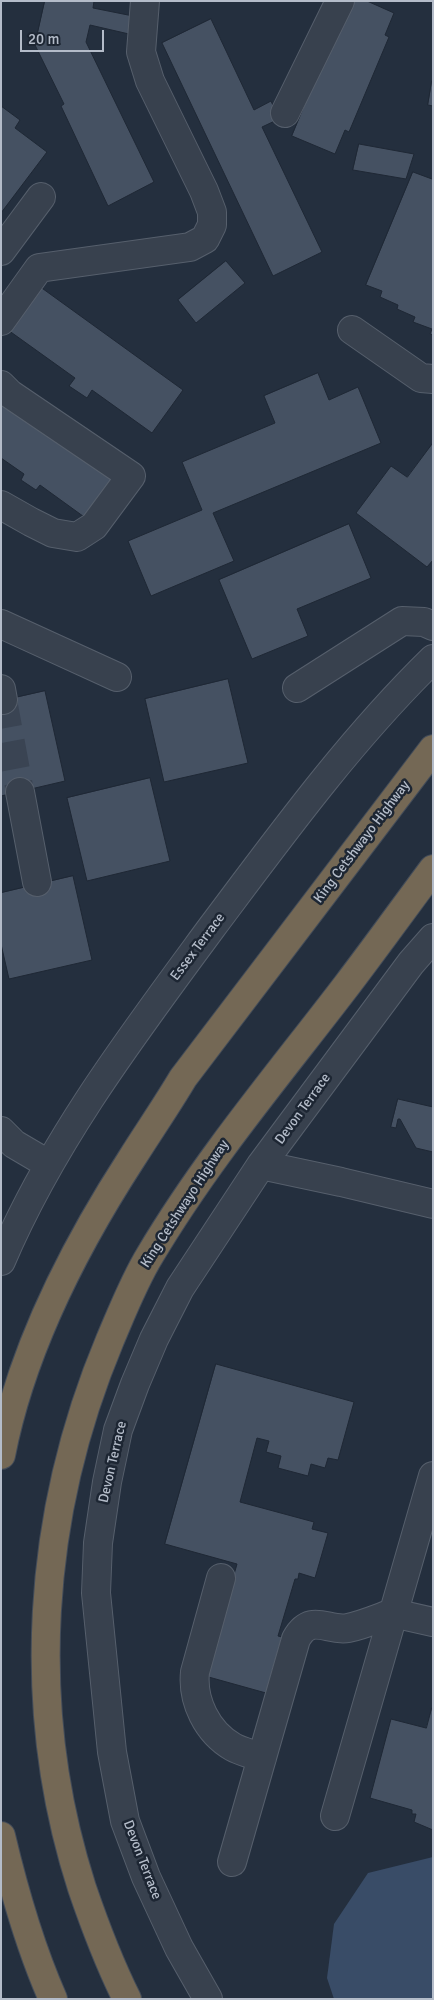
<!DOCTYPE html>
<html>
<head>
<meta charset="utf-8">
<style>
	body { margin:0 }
	#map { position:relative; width:434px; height:2000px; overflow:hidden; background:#242f3e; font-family:Signika,sans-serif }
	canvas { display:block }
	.frame { position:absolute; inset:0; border:2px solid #b4bcc9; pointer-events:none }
	.scale { position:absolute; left:20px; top:30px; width:84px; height:22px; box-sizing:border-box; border:2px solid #b4bcc9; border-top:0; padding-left:6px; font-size:15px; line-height:18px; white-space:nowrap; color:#b4bcc9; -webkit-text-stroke:4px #1d2633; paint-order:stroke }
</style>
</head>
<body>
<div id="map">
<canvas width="434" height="2000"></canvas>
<div class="frame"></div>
<div class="scale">20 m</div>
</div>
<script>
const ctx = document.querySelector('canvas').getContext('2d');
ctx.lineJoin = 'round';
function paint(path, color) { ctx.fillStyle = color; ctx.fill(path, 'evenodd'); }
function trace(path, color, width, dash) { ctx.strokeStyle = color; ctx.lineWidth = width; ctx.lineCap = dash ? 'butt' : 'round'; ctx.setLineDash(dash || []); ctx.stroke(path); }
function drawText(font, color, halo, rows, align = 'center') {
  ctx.font = font + ' Signika,sans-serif'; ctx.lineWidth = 5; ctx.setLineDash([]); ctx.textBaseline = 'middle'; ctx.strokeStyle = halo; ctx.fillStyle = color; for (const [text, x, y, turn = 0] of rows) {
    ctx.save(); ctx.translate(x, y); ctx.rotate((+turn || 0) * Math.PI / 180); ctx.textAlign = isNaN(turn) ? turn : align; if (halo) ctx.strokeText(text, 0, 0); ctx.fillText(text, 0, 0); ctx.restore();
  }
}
paint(new Path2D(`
	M433,1857V1999H334L327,1978L334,1924L368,1873Z`), '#394c67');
const building = new Path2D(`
	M45,1H94L93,8L133,16L129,34L90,25L86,42L154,182L108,206L61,106L64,104L35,45Z
	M348,1H367L394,13L385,35L389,37L349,132L345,130L335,154L292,136Z
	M211,19L254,110L271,101L279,119L262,127L322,252L273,276L162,43Z
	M432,81H433V106L428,105Z
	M1,106L20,120L15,128L47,152L1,213Z
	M359,144L414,154L406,179L353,170Z
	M413,172L432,179L433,177V335L430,334L432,329L413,322L415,317L397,309L398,305L380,297L382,291L366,285Z
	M226,261L245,283L196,323L178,300Z
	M39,286L183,390L152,433L92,390L87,398L69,386L75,378L8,330Z
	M318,373L329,400L358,387L381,443L213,513L234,561L151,596L128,541L202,510L182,462L275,423L264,396Z
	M1,401L114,481L87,519L40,485L36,490L21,480L24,474L1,458Z
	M433,443V560L427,567L356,513L391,466L407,477Z
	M349,524L371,578L297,609L308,636L252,659L219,580Z
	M228,679L248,763L164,782L145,699Z
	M45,691L65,781L1,796V701Z
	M150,778L170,861L87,881L67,798Z
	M73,876L92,960L9,979L1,944V893Z
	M398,1099L433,1107V1152L416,1148L400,1119H398L396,1128L391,1127Z
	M216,1364L354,1402L338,1460L328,1458L325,1468L311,1464L308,1476L278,1468L281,1456L266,1452L269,1441L257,1438L240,1502L314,1522L312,1529L328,1533L315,1578L299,1573L298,1579H295L278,1636L282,1637L266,1693L205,1676L237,1564L165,1544Z
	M432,1708H433V1830L414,1822L416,1814H412V1810L370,1798L391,1719L426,1728Z`);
paint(building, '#455162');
trace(building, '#1f2835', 1);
trace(new Path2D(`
	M3,700L20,792`), '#3a4453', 28, [28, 14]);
const minor = new Path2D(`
	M285,113L340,1
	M1,251L41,197
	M1,321L39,268L190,247L205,239L212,225V212L204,191L150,81L141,52L145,1
	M352,330L421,378L433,379
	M1,385L10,394L131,476L94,526L77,537L53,533L31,522L1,505
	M1,624L117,677
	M297,688L402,621L424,622L433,626
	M1,689L3,700
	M20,792L37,882
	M1,1131L14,1144L48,1164
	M261,1165L341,1182L433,1204
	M1,1261C53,1139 134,1033 212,927C281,835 350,740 433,659
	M221,1578L195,1672C192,1701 207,1732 233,1747C242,1752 253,1754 262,1758
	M393,1613L433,1622
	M335,1816L433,1476
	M232,1862L296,1639C311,1612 328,1632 348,1628C363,1625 379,1618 393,1613
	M208,1999L179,1948L146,1877L125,1821L112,1752L96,1593L98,1543L107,1482L118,1430L135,1384L154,1339L180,1288L261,1165L411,963L433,938`);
const highway = new Path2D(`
	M1,1455C21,1352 75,1246 132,1158C149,1131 167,1105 183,1078L433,749
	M1,1836C14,1891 30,1947 53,1999
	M127,1999C109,1963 95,1926 82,1888C24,1708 37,1514 110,1340C122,1312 134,1281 150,1255C207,1159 279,1074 347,985C376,947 404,908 433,869`);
trace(minor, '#565f6c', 30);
trace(highway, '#434c59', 30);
trace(minor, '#38414e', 28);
trace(highway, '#746855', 28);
drawText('14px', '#b4bcc9', '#1d2633', [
	["King Cetshwayo Highway",362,842,-53],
	["Essex Terrace",198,947,-53],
	["Devon Terrace",303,1109,-54],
	["King Cetshwayo Highway",185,1204,-57],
	["Devon Terrace",113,1462,-77],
	["Devon Terrace",142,1860,69]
]);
</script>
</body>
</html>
